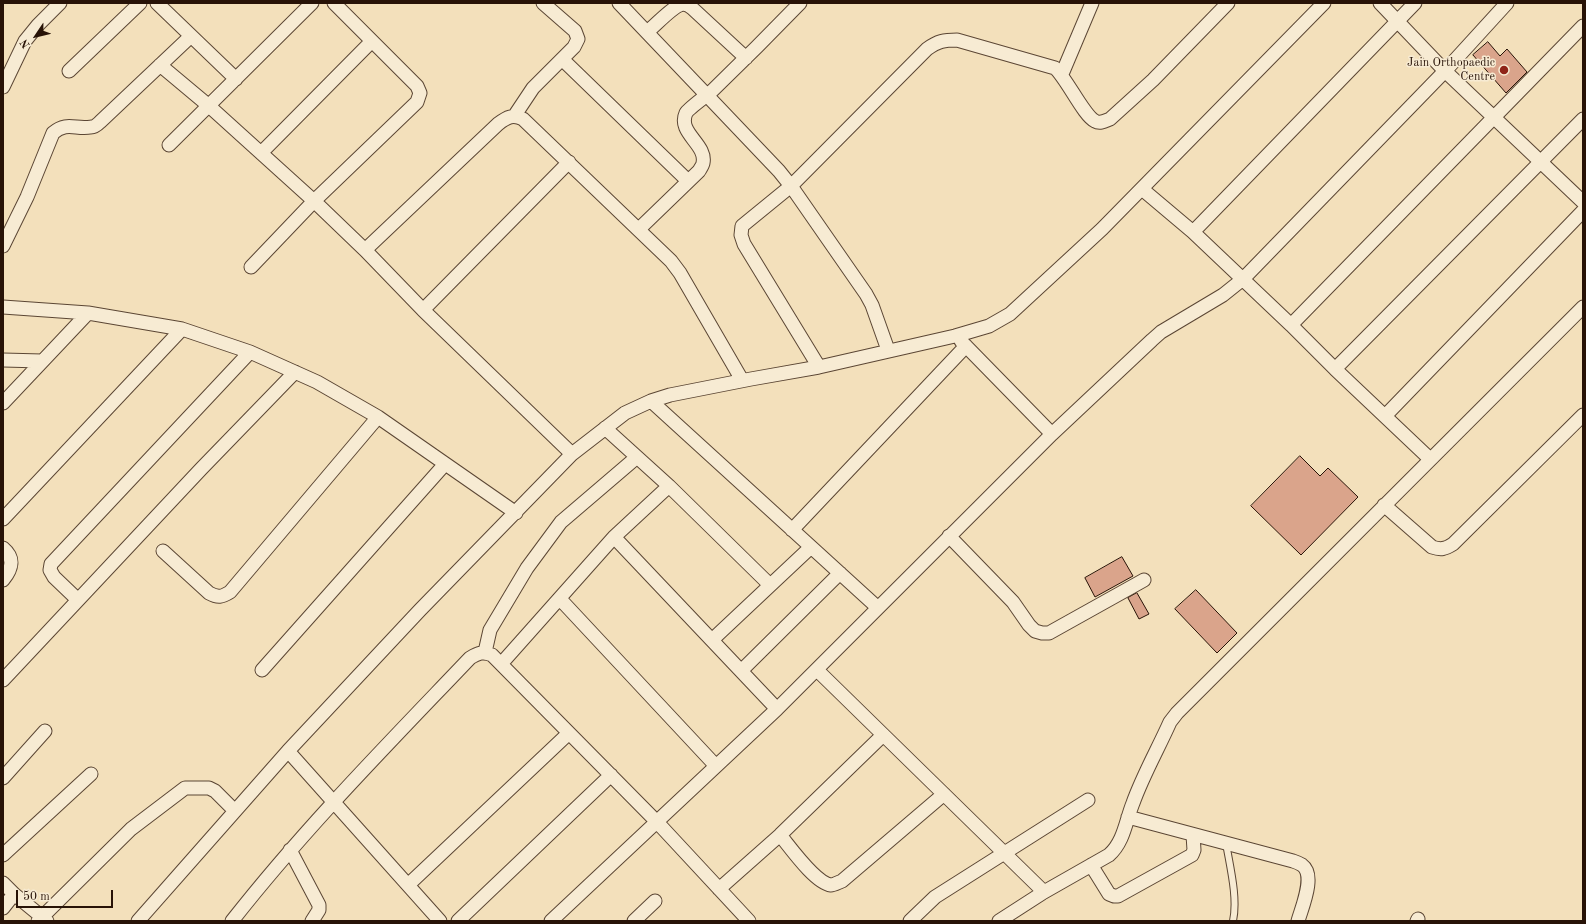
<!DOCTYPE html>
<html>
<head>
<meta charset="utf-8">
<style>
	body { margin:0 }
	#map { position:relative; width:1586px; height:924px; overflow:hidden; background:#f3e0bb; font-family:"Old Standard TT",serif }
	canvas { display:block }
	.frame { position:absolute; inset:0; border:4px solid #281307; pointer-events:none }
	.north { position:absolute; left:16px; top:16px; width:40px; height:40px; -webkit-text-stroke:3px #f7ebd3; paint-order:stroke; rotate:235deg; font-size:11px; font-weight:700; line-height:16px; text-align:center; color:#281307 }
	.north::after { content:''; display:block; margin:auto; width:14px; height:18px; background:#281307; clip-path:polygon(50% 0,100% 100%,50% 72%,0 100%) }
	.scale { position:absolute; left:16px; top:890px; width:97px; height:18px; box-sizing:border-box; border:2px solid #281307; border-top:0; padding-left:5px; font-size:12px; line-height:14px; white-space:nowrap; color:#281307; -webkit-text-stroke:3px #f7ebd3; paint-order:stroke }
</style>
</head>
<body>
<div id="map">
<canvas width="1586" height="924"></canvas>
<div class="frame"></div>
<div class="north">N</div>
<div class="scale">50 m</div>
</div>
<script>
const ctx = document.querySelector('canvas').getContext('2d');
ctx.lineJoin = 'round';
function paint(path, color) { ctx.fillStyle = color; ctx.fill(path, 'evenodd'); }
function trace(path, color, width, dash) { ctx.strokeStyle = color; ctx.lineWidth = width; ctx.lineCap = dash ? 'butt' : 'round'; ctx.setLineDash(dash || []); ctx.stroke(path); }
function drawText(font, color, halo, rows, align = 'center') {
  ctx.font = font + ' "Old Standard TT",serif'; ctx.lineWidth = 3; ctx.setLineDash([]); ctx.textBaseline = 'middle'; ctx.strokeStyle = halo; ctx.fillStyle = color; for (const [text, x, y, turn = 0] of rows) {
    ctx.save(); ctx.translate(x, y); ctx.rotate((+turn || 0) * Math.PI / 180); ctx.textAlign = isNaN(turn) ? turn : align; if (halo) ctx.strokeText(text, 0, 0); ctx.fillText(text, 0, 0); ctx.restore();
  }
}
const building = new Path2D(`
	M1488,42L1500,56L1507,49L1527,72L1506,93L1473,55Z
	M1300,456L1320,476L1328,468L1358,497L1301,555L1251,506Z
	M1122,557L1133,576L1095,597L1085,578Z
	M1196,590L1237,633L1217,653L1175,609Z
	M1137,593L1149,614L1139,619L1128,598Z`);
paint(building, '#daa48b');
trace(building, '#281307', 1);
const lane = new Path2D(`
	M1226,843C1230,867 1238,898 1233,921`);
const street = new Path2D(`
	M157,3L236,79
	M619,3L779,171L791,186L866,294L872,305L888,350
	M1380,3L1445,71L1583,202
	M647,32C655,26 671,8 680,5C684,3 688,5 692,8L746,58
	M562,59L688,181
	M160,65L209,106L314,201L365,250L423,310L572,454
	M69,71L140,3
	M1062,74L1092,3
	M3,87L25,41L38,25L60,3
	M515,115L533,88L574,47L578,39L575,31L543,3
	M169,145L312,3
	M261,153L372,41
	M1142,189L1193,232L1291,325L1335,369L1430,459
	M639,229L699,171C700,169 703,165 703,163C707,144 677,133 686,113C689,108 708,95 714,89C743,61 772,32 800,3
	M1193,232L1415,3
	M3,246L27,197L53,133C67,121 76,130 91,127C94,127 98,124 100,122L191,36
	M365,250L498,124C507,117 513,114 523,119L671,261L680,273L742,380
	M251,267L314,201L417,102L420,93L417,86L334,3
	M3,307L88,313L182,329L250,352L317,382L378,417L516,513
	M423,310L569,162
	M1291,325L1583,26
	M961,341L1052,434
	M3,360L42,361
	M819,367L744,244L741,235L742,226L791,186L927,49C938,41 944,40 957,40L1055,68C1067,79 1084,116 1095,121C1100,124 1105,121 1110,119L1153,80L1228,3
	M1335,369L1583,119
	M651,401L877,607
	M3,403L88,313
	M1385,416L1583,211
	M605,428L669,486L770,585
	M1384,505L1432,547C1441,550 1445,549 1453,544L1583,415
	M3,519L182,329
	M792,530L966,346
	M949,536L1013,602L1029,625L1035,631L1042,633H1049L1144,580
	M614,537L777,709
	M3,548C15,558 12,569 3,580
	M163,551L209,593C218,598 222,597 230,592L378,417
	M560,599L716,766
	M78,600L54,577L50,570L51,564L250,352
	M712,640L811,547
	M485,652L490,630L527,568L561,522L637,457
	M501,664L614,537L669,486
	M262,670L445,464
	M817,670L1044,892
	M741,671L840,573
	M3,680L201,469L295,372
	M288,751L440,921
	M3,778L45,731
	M1128,817L1293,861C1296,862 1299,863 1302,865C1316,875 1302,907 1298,921
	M780,835C790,847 815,883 831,885C834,885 839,882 842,881L944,794
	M290,850L319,905V910L312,921
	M3,855L91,774
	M1091,865L1109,894L1114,896H1118L1192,855L1194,850L1193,835
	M3,883L14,894L47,921
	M408,885L569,733
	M719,889L780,835L883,735
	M3,908L14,894
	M38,921L131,829L185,788H209L215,791L235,811
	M138,921L288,751L420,610L572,454L625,413L651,401L670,395L751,379L819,367L955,336L989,326L1010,314L1102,229L1324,3
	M232,921C305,828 388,744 470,658C478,653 483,651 492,655L657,822L749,921
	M458,921L611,775
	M551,921L777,709L1052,434L1152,340L1161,332L1223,295L1243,279L1445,71L1507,3
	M634,921L655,901
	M910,921L935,897L1088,800
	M999,921L1044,892L1109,855C1124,842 1126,820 1133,803C1143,775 1158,749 1170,722L1177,713L1583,307
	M1417,921L1418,919`);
trace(lane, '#5b4634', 8);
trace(street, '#5b4634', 15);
trace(lane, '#f7ebd3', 6);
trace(street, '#f7ebd3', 13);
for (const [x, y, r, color] of [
	[1504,70,5,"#8f2418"]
]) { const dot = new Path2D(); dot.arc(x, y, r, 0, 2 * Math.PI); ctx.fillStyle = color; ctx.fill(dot); trace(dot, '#f7ebd3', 1.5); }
drawText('12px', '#281307', '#f7ebd3', [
	["Jain Orthopaedic",1495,63],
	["Centre",1495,77]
], 'right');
</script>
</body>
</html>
